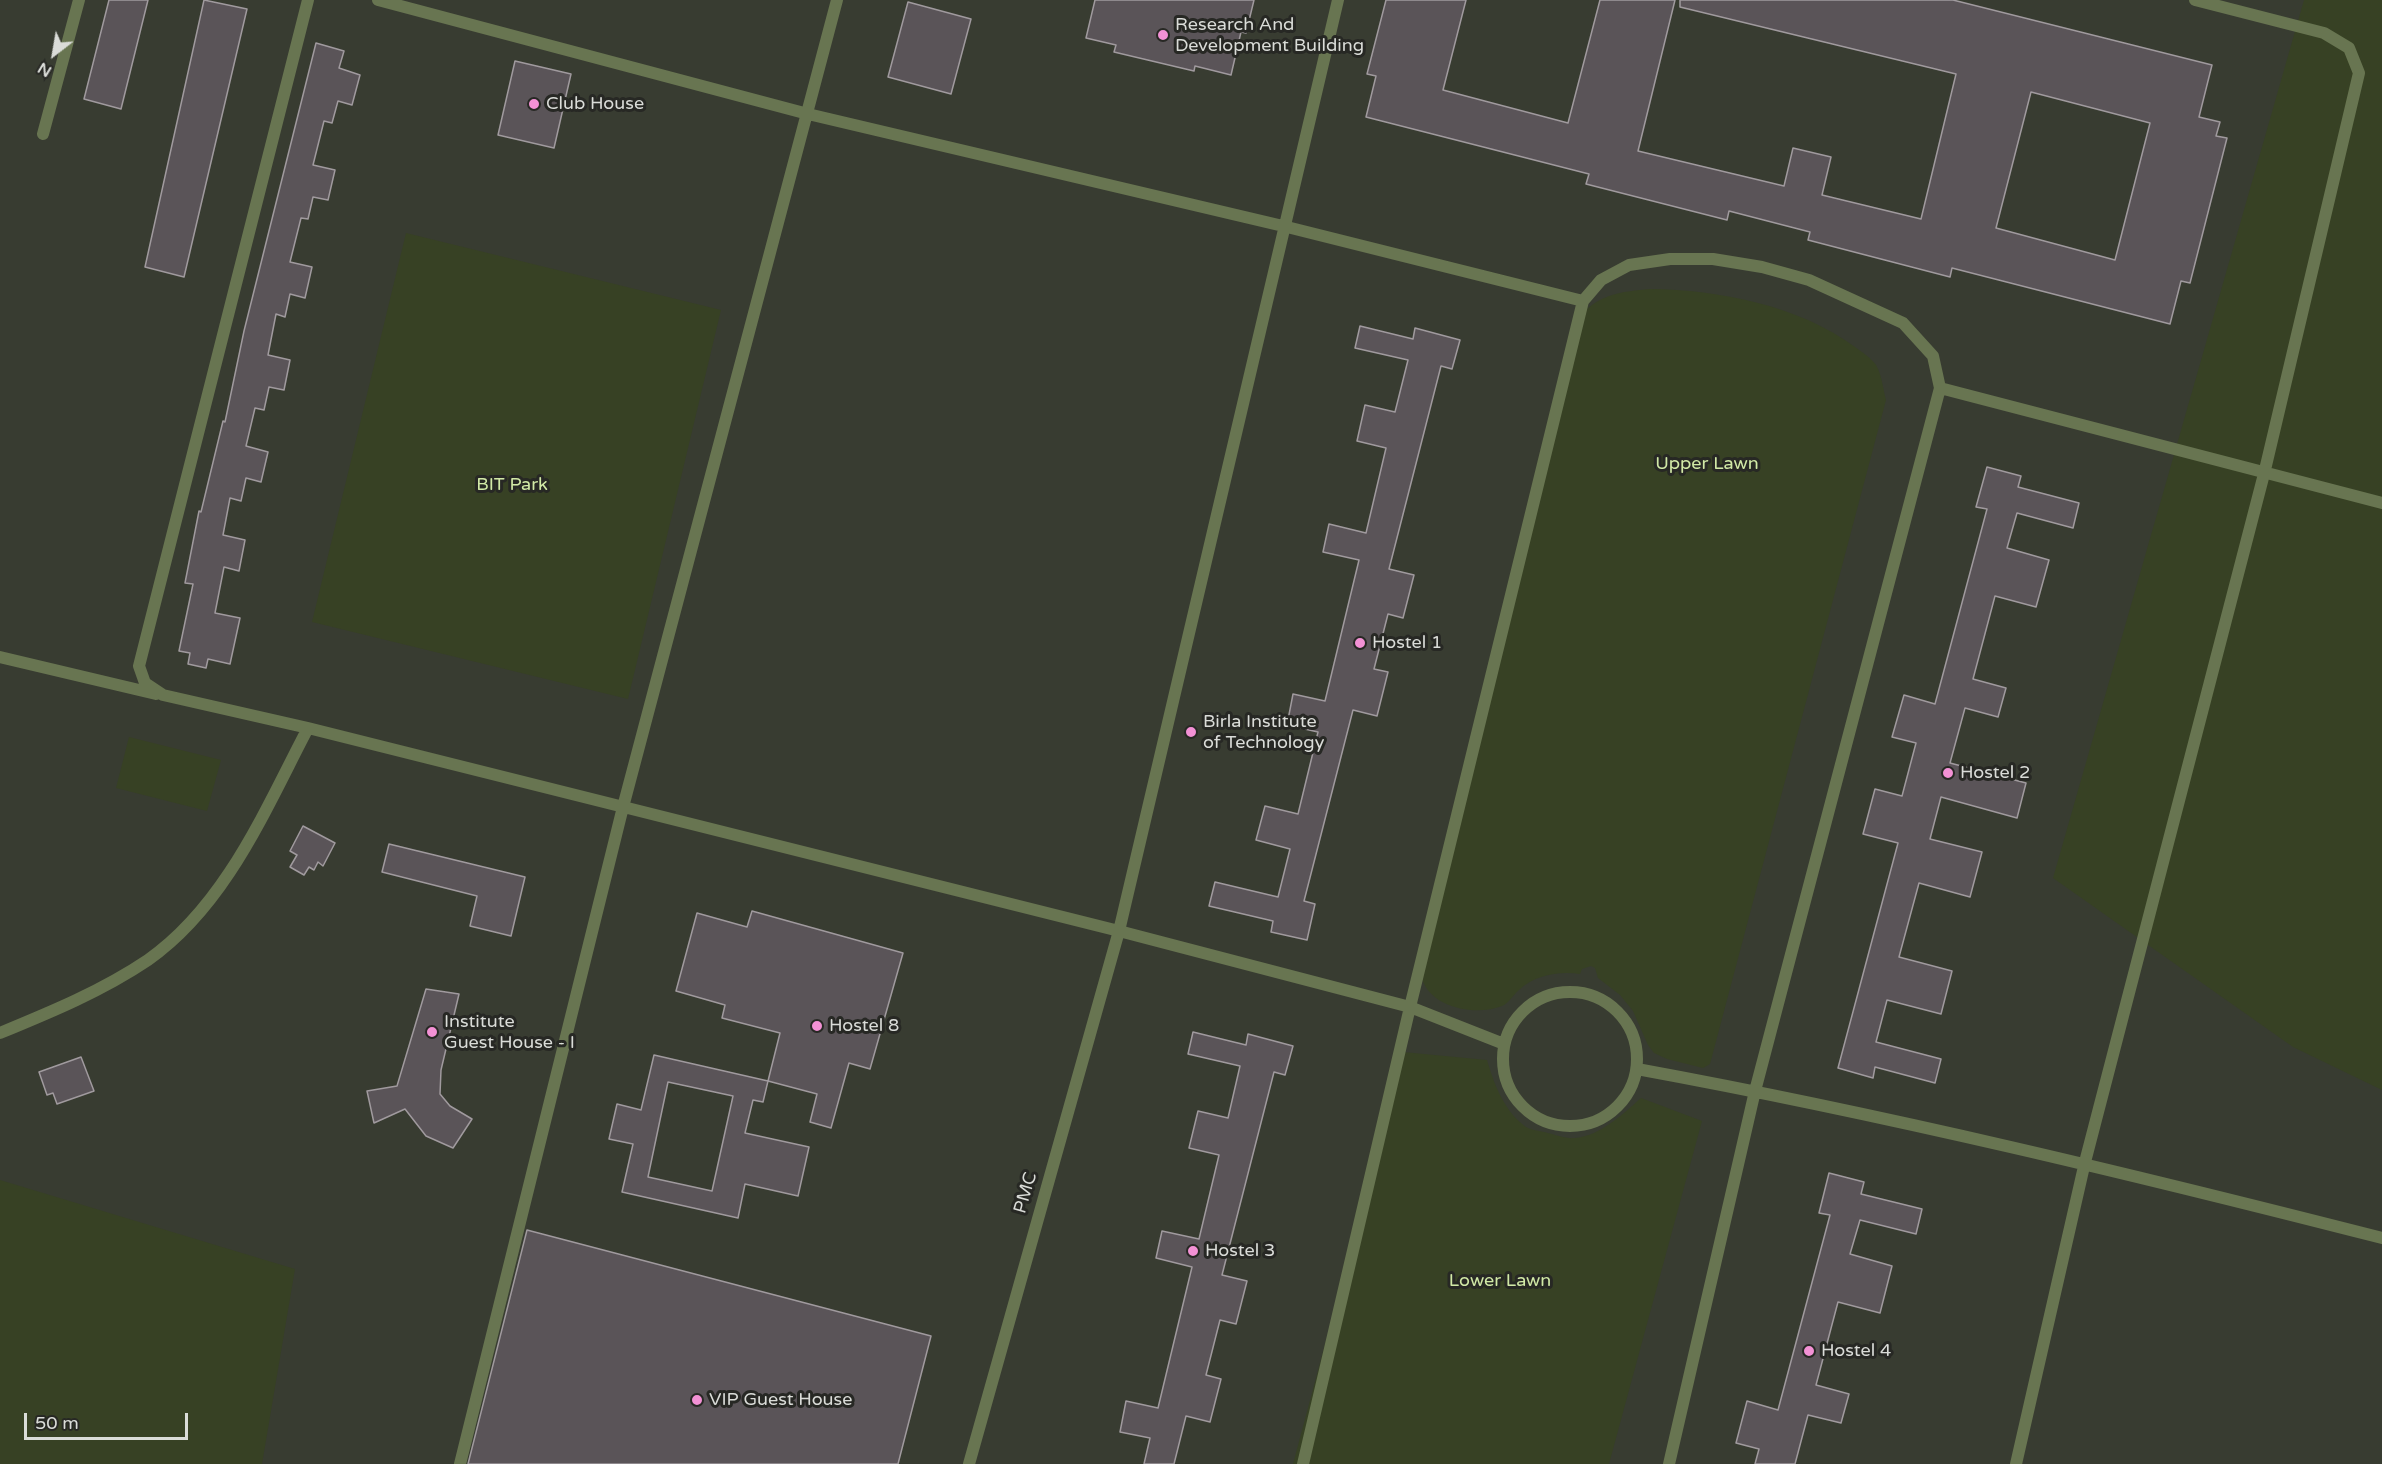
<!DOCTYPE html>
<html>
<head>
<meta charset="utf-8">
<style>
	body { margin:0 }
	#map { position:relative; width:2382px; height:1464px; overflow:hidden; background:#30322d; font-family:"Varela Round",sans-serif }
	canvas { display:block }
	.north { position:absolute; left:24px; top:24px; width:60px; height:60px; -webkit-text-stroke:4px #272824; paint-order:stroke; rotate:211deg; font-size:16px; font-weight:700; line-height:24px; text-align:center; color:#dadcd8 }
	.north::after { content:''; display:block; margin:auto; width:21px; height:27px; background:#dadcd8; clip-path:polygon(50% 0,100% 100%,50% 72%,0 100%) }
	.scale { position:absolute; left:24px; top:1413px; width:164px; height:27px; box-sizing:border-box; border:3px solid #dadcd8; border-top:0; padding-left:8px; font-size:18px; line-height:21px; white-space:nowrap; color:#dadcd8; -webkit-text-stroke:4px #272824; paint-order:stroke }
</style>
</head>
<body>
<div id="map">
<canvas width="2382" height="1464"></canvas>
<div class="north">N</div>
<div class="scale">50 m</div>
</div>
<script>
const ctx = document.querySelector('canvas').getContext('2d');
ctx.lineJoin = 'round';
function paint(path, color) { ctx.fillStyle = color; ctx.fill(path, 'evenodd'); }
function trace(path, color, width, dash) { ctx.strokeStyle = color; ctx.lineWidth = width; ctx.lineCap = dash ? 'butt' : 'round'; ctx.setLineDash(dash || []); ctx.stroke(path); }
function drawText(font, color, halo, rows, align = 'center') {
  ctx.font = font + ' "Varela Round",sans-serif'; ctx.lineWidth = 6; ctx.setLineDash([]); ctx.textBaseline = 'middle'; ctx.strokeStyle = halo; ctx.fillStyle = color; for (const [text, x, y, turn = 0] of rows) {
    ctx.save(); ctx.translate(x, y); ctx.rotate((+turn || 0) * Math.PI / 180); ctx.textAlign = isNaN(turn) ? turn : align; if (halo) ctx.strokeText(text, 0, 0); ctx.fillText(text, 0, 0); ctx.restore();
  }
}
paint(new Path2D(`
	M0,0H2382V1464H0Z`), '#383c31');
paint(new Path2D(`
	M2304,0H2382V1090L2293,1047L2053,878Z
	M406,233L721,310L628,699L312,622Z
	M1650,289C1719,290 1798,305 1855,347C1862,352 1871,358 1876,365C1882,375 1883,389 1886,400L1710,1064L1703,1068L1667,1059L1654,1053L1648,1045L1633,1011L1620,995L1598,978L1595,968L1591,966L1582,969L1580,974C1559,971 1535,975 1519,990C1513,995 1509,1003 1502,1006C1477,1016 1432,1009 1422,979L1583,312C1605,293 1621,292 1650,289Z
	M129,737L221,760L207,811L116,788Z
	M1403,1052L1487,1060C1494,1084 1504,1111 1526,1127C1531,1130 1541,1131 1548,1133C1556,1135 1567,1139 1575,1138C1600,1136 1623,1114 1641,1098L1702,1121L1609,1464H1293Z
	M0,1180L295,1269L262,1464H0Z`), '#374124');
const building = new Path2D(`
	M109,0H148L121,109L84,99Z
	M204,0L247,9L184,277L145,267Z
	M1095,0H1254L1246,33L1241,32L1231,75L1195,66L1194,71L1114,52L1116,45L1086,38Z
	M1386,0H1466L1443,90L1568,123L1600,0H1675L1638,151L1784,186L1793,148L1831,157L1822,195L1921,219L1956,74L1680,7V0H1953L2212,65L2199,117L2220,122L2216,136L2227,138L2190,283L2181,281L2170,324L1952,268L1950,277L1808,240L1810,232L1729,211L1727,220L1586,184L1589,174L1366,117L1376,76L1367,74ZM2031,92L2150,123L2115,260L1996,228Z
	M908,2L971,19L951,94L888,77Z
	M316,43L344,51L339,68L360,75L352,105L338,101L332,123L324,121L313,165L335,170L328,200L313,197L308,219L301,218L290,262L312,267L305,298L290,294L285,317L276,314L268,355L290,360L284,390L269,387L264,410L255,408L246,446L268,452L261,482L246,478L241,501L230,498L223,535L245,540L239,571L224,567L215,613L240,618L230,664L208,659L206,668L188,664L190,653L179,651L193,584L185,583L199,511L201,512L223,421L225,422L244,331Z
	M515,61L571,74L554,148L498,135Z
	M1360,326L1413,339L1415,328L1460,340L1452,369L1441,366L1389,569L1414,575L1403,618L1388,614L1374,669L1388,672L1377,716L1353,710L1304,901L1315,904L1307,940L1271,932L1273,921L1209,906L1215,882L1278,897L1290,849L1256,840L1265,806L1298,814L1318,732L1287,725L1293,694L1325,701L1359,560L1323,552L1329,524L1366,533L1386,448L1357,441L1365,405L1395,412L1408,360L1355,348Z
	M1987,467L2021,476L2018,487L2079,503L2073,528L2017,513L2007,548L2049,560L2036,607L1995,596L1973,679L2006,688L1998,717L1965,708L1950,763L2026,783L2017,818L1941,797L1930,839L1982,852L1970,897L1919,883L1899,957L1952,971L1941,1014L1887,1000L1876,1042L1941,1059L1935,1083L1875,1067L1873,1078L1838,1068L1898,843L1863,834L1875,789L1902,796L1916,743L1892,737L1904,695L1935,704L1987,509L1976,507Z
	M303,826L335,843L323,866L318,862L314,870L309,867L304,875L290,867L297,855L290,851Z
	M389,844L525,877L511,936L470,926L477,896L382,872Z
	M752,911L903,953L870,1069L849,1063L831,1128L810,1122L817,1094L768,1081L780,1033L722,1018L725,1005L676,991L697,913L747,927Z
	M426,989L459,994L441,1070L440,1094L450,1106L472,1119L453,1148L426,1136L405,1109L374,1123L367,1091L397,1086Z
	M1193,1032L1246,1045L1248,1034L1293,1046L1285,1075L1274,1072L1222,1275L1247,1281L1236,1324L1220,1320L1206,1375L1221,1379L1210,1422L1186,1416L1174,1464H1144L1150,1438L1120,1432L1126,1401L1158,1408L1192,1267L1156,1258L1162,1231L1199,1239L1219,1155L1189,1148L1198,1111L1228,1118L1240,1066L1188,1054Z
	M654,1055L768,1081L763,1102L753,1100L745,1133L809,1147L798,1196L745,1184L738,1218L622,1192L633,1144L609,1139L617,1104L641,1110ZM668,1082L733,1096L712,1191L648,1177Z
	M81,1057L94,1091L57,1104L53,1093L47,1095L39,1072Z
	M1829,1173L1864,1182L1861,1194L1922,1209L1916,1234L1860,1220L1850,1254L1892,1266L1880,1313L1838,1302L1816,1385L1849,1394L1841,1423L1808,1415L1795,1464H1755L1759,1449L1736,1443L1747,1401L1778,1410L1830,1215L1819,1213Z
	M527,1230L931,1336L898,1464H468Z`);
paint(building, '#5a5458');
trace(building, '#a09a9e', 1.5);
trace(new Path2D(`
	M308,0L139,666L145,683L163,695L308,728L1119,931L1410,1007L1504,1044
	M378,0L808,114L1283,226L1583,301
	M43,134L79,0
	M1940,388L2382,503
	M0,657L156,694
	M1503 1059a67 67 0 1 1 134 0a67 67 0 1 1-134 0Z
	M0,1033C51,1012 102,991 148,960C226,905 265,810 308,728
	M1637,1069C1888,1115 2135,1175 2382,1238
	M460,1464L623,807L837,0
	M969,1464L1119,931L1338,0
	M1303,1464L1410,1007L1583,301L1601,280L1629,265L1670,259H1713L1762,267L1809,280L1903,323L1933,356L1940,388L1755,1091L1669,1464
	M2016,1464L2085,1162L2264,474L2359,73L2349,48L2324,33L2195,0`), '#687551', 12);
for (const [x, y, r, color] of [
	[1163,35,6,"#f391d5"],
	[534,104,6,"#f391d5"],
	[1360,643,6,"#f391d5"],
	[1191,732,6,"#f391d5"],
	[1948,773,6,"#f391d5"],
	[817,1026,6,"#f391d5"],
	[432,1032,6,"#f391d5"],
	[1193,1251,6,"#f391d5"],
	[1809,1351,6,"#f391d5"],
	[697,1400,6,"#f391d5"]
]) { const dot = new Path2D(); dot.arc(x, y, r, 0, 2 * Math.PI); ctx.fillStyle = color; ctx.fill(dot); trace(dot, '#272824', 2); }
drawText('18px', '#dadcd8', '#272824', [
	["Research And",1175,25],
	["Development Building",1175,46],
	["Club House",546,104],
	["Hostel 1",1372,643],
	["Birla Institute",1203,722],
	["of Technology",1203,743],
	["Hostel 2",1960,773],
	["Institute",444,1022],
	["Guest House - I",444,1043],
	["Hostel 8",829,1026],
	["Hostel 3",1205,1251],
	["Hostel 4",1821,1351],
	["VIP Guest House",709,1400]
], 'left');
drawText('18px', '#d1e9a6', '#272824', [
	["Upper Lawn",1707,464],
	["BIT Park",512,485],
	["Lower Lawn",1500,1281]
]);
drawText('18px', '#dadcd8', '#272824', [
	["PMC",1026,1193,-74]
]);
</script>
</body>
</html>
